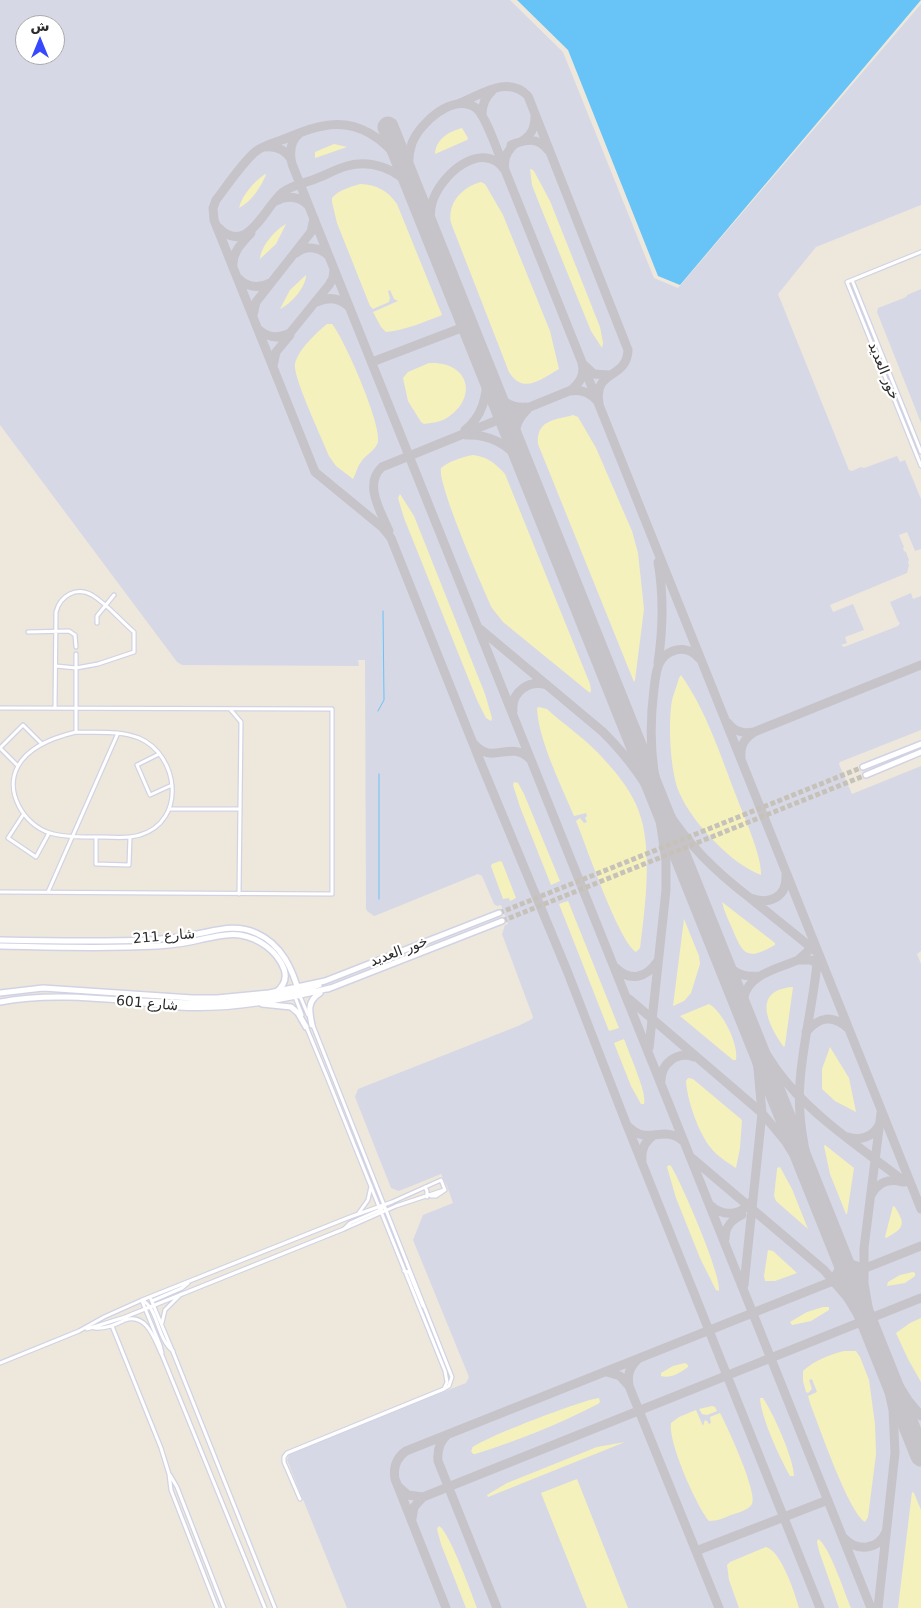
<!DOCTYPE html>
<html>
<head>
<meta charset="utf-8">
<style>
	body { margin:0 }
	#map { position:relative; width:921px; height:1608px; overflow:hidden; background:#eee8dc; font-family:"DejaVu Sans",Vazirmatn,sans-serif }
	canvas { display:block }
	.north { position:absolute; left:15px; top:15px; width:50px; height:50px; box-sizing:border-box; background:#fff; border:1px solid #aaa; border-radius:50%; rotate:0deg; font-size:14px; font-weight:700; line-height:20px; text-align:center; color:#2b2b2b }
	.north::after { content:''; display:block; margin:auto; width:18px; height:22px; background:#3749ff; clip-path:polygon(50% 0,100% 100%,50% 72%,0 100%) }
</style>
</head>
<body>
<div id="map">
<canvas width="921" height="1608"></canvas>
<div class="north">ش</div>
</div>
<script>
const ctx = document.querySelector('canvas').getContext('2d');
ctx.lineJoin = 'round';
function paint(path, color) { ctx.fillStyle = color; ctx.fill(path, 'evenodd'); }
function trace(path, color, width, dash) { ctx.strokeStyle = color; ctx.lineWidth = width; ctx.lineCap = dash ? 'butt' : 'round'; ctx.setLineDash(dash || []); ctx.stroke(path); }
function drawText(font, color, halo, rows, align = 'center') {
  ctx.font = font + ' "DejaVu Sans",Vazirmatn,sans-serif'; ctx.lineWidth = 4.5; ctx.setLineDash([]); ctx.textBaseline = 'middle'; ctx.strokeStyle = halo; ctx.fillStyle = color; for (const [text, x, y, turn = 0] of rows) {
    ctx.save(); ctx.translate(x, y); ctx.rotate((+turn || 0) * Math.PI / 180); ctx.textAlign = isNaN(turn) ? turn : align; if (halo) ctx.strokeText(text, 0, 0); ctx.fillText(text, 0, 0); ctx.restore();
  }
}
paint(new Path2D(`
	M0,0H510L563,52L654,278L678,288L921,4V205L816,247L778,294L849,470L852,471L861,467L864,468L897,456L900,462L905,460L921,499V549L915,551L907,532L899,535L904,547L903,548L904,551L906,552L909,560L908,562L909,565L907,573L830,605L833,612L853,604L864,630L845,637L847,643L841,645L844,647L898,626L900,623L898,621L890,602L911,593L913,599L921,596V730L840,762L839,764L852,794L921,766V951L917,954L921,964V1608H347L287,1460L290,1452L466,1383L469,1377L413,1240L423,1215L453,1203L447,1186L441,1174L399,1191L391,1188L355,1097L358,1089L518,1026L532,1019L533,1017L502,934L505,925L508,924L501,905L497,906L494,904L482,876L478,874L377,915L374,916L367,911L366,908L365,660H358L359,666L182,665L177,662L0,425ZM25,25H55V55H25Z
	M921,289V423L877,312L878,308L904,298L907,296V295Z`), '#d7d8e6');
paint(new Path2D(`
	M462,128L468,138L467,140L435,154C436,139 448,132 462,128Z
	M334,144L347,147L315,158V152Z
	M530,169L533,170L535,173L550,201L600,327L603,343L602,348L591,331L539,203L532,185Z
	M265,174L266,175C260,188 252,201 239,208C242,195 254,182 265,174Z
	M481,182L485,184L503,215L550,331L559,369C541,379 523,395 509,372L451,223C447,202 463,187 481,182Z
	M360,184C377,185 387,190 397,204L442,315C424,322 406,330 386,332L381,327L373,312L398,301L394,299L390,290L388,291L390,298L389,302L373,309L370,306L337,223L332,202V198C339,190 350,187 360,184Z
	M286,224L276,244L260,259C261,246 275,230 286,224Z
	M306,275C306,287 291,304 280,309L290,290Z
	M327,324H332C344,338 382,425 378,442C376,450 365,455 361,462C357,467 356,474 353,479L336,466L329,456C323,440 293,378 295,364C298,350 316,333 327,324Z
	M429,363C469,361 479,397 447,418C440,422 431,423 424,424L421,422L408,401L403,378L408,372Z
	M573,415L578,417L596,448L632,531L638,553L644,609L635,680L634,682L538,444C536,420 555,420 573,415Z
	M473,455C488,457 495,463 505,474L590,684L591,690L590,693L503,622L492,608C483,588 437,484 441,468C450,461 462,457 473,455Z
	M400,494L414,516L485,694L492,718L491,721L486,718L477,700L404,518L398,498Z
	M681,675C707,712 721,757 737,798C744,817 762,856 761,875C744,868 730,857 717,844C702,829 687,811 679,792C670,771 668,722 672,700C674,693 677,685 679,678Z
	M539,707L547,709C562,723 580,735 594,749C613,768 634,792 641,818C652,855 645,909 640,948L636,952C618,940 586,845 576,821L580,818L584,823L587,822L585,818L587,816L586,813L574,816C562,787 538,739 537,708Z
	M514,782L518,783L524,794L560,881L551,885L520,807L513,785Z
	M500,861L502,862L516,898L510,901L509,898L503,899L491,866L492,864Z
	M568,901L619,1028L609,1031L559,904Z
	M722,902L775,943V945C747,961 743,955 732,928C728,919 724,911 722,902Z
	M684,919L699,956L700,964L691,993L684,1001L673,1006Z
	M793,987L785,1045L784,1047C768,1025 751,990 793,987Z
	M709,1004C723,1012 739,1045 736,1060H733L680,1016Z
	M624,1039C628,1051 648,1095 644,1104H641L631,1086L614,1043Z
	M830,1047L849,1078L856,1112L835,1101L822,1089V1069Z
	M688,1078L693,1079L742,1120L740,1148L736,1168C727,1162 717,1156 711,1148C699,1134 687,1100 686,1081Z
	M825,1145L854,1168L847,1214H846L830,1174L824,1146Z
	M669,1165L671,1166C681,1182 722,1276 719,1291L716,1290L700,1258L676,1198L667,1167Z
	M780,1167L792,1189L808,1229L776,1201L774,1196L777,1170V1168Z
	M893,1206L895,1207C906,1225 904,1228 886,1238L885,1237Z
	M768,1250L773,1251L797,1273L775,1281H765L764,1276Z
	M913,1272L915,1273V1276L905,1283L887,1286L888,1282L900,1275Z
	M823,1307H829V1310L811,1321L792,1325L790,1322L807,1312Z
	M921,1318V1382L908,1359L896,1333L910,1323Z
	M844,1351H856L860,1357L869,1380L875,1424L876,1454L868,1517L865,1522C848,1511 820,1428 811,1406L808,1396L817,1392L812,1379L809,1380L812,1389L808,1393L806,1392L803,1381V1371C815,1360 829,1355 844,1351Z
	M685,1363L688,1365V1367C680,1373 670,1379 661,1376V1373L673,1366Z
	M599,1398L600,1402L598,1404C559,1424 517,1441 475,1454H473L471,1451C472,1450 472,1449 472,1448C480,1439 585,1399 599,1398Z
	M760,1398H763C773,1413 794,1459 794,1476H790C780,1458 761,1418 760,1398Z
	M712,1406L715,1407L717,1411L707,1415L702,1414L699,1409Z
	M696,1410L703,1426L705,1420L707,1421L709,1424L711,1423L710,1417L720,1413C727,1426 758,1493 752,1504C749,1510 737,1513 731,1515C724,1518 717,1521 709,1521C696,1505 668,1442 671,1423L679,1417Z
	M625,1442L488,1497L487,1495L507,1483L597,1447Z
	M577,1479L628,1608H587L541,1493Z
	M912,1492L914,1493L921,1510V1608H898Z
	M439,1526C449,1531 472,1594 477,1608H466L441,1544L437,1529Z
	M818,1539C829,1545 845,1594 851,1608H839L819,1551L817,1542Z
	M766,1547C781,1551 795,1593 799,1608H739L729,1580L727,1565L730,1562Z`), '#f5f1bd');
paint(new Path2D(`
	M517,0H921L680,285L658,276L568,50Z`), '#68c3f6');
trace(new Path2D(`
	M378,711L384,700L383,611
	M379,774V899`), '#68c3f6', 1);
trace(new Path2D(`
	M460,103C482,94 508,75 528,96L628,350C627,380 593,369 599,403C591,393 583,389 570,391C580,383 585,375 582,363L594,374L609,375
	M482,115C482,105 485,97 492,91
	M300,133C290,141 289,152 292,164L871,1608
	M522,141C532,135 535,127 535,116
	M511,145C525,140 537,136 548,150
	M266,147C277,146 285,150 291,159
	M404,167C386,139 358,119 323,126C310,128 299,133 287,138C277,142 263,145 255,152C243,162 226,187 216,200L213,208L214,220L315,472L382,527L391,538L480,761L568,973L626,1123L820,1608
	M415,193C409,176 406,161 412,143C420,123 453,92 476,108C487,117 499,156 505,170L921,1209
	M276,201C287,195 300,196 309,206
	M218,227C247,258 265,206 283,192C292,185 305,183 315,179C326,175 336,169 347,166C371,159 397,169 412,188
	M433,238C431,226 429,214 432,203C440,175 482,138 505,170C503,159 507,150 516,143
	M296,253C307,245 319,247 329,256
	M233,266C232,252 242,243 251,233
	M237,277C246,287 258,289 270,283
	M317,302C330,296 341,298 350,308
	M253,315L256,302L311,232L314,218
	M258,329C268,338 279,339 290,333L329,285L333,278L334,269
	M372,362L469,325
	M273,366L276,352L290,335
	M493,388C501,401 511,409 526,407
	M465,430C483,416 486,397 488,375
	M466,435C490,434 506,444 522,461
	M516,446C513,432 516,420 527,410
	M389,531C381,512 363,484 382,467L574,389
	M480,629L603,732C630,759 647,784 665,818
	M658,663C663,629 664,596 658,562
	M513,711C511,692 529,679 547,685
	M728,723C735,732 743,734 754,732L921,665
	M474,744C493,766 510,739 530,759
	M741,757C740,746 744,739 753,733
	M661,803C650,766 649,728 654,689C656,674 656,657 673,651C683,647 693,651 700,659
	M665,808C689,846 715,871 750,898
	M786,875C787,898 769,905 750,898L818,953C815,996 803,1039 800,1082C797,1118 805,1154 814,1189
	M811,942L808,951L798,960H811L820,965
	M721,958C732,972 742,978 760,976
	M616,968C630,982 646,978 657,962
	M629,999L762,1113L786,1142L808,1177
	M743,1013C743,1008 743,1002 744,997C748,974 780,968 798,960
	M806,1032C819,1017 832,1014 848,1028
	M754,1033C764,1051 774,1068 788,1084C818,1120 868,1153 905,1182
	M649,1048L666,890V861L659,813
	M661,1081C661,1063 677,1051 694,1057
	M629,1127C647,1146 664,1124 683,1141
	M848,1137C860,1141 873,1137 879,1125
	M693,1159L824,1270L847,1297L877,1346
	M642,1160C641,1149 645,1141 654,1135
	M871,1195C878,1182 889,1178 902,1182
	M710,1205C723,1217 740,1216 751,1202
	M725,1239C725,1227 731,1220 742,1215
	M840,1254C846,1263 854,1267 865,1267
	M831,1280C840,1273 842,1264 840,1253
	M832,1282L844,1284L855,1291L858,1279L864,1270
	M744,1285L762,1113L758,1069L754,1045L746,1021
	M871,1324L864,1283V1248L881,1113
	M886,1365L908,1400L921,1416
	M607,1372L620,1376L629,1386L719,1608
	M629,1385C627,1374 630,1367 638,1359
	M447,1435C439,1442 437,1450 438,1461L497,1608
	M399,1487L408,1495L423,1497
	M412,1519L414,1507L423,1497L921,1298
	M844,1538C857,1552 878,1550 886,1532
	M696,1551L828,1500
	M446,1608L395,1479C393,1467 396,1458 406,1451L921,1246
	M878,1608L895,1453L893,1410L882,1360`), '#c6c4c9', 9);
trace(new Path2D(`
	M388,127L921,1456`), '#c6c4c9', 21);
trace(new Path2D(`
	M499,913L863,767
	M502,921L866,775`), '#c7c2b9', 5, [5, 2.5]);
const minor = new Path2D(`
	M921,252L847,282L921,466
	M852,280L921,452
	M97,623V616L114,595
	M28,632L69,631L75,635L76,647
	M0,708L332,709V894L0,892
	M55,708L56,612C60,596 76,586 92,595C107,604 120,620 134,632V652L98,664L76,668L56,666
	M230,709L241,722L239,894
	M76,732C96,733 120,730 139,738C179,755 187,821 140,835C128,839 115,837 102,837C86,837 66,838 50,833C24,825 4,792 18,766C29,746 55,737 76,732Z
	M76,732V654
	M159,754L137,765L150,795L172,785
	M18,766L0,748L23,725L42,744
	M170,809H240
	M23,815L8,838L36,857L49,833
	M96,837V864L129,865L130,837
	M48,892L118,733
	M300,996L308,1015
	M295,997L302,1015
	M306,1026L327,1077L445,1371L447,1382L444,1389
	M425,1187L427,1191V1197
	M358,1214L368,1200L371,1186
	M344,1229L350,1223L382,1209L384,1204
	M404,1271L409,1272L423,1306
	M150,1297L173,1352L275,1608
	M142,1300C158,1308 157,1339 173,1351
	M142,1301L160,1345L162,1353
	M152,1301L182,1288L188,1283
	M162,1323L165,1310L181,1294
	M112,1326L161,1448L169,1474L171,1490L217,1608
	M94,1328C106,1329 114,1325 125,1320C147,1312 155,1341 162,1355L265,1608
	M87,1329L125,1317L344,1229L396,1206L444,1190
	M0,1363L79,1331L104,1317L142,1300L350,1217L392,1202L441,1180L445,1190L436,1196H431
	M170,1475L177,1487L224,1608
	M300,1499L284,1462V1457L287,1453L444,1389L449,1386L452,1377L312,1023`);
const secondary = new Path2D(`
	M863,767L921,744
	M866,775L921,752
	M0,940C49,941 99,942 148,940C164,939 181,937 197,934C218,930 236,924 256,933C282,944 293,970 300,996
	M0,946C52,947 105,949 157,946C172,945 188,943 203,939C215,937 227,933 240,935C259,938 277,951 284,969C287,978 284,986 276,992
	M328,989L502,921
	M0,993L43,988L192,998H217L269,993L325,981L499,913
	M297,993L319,985
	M141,1001L190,1003L228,1002L273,997L294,991
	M0,1002C42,994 87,997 129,1001C146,1003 162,1006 179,1007C230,1010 280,1001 330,988
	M262,1004L291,1007L298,1013L306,1027
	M312,1025C309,1011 307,1001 320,993`);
trace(minor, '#d1d3e4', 5.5);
trace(secondary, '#d1d3e4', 8);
trace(minor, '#fff', 3);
trace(secondary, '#fff', 5);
drawText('14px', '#2b2b2b', '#fff', [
	["خور العديد",883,371,68],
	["شارع 211",164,937,-5],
	["خور العديد",399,952,-21],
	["شارع 601",147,1004,5]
]);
</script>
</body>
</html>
